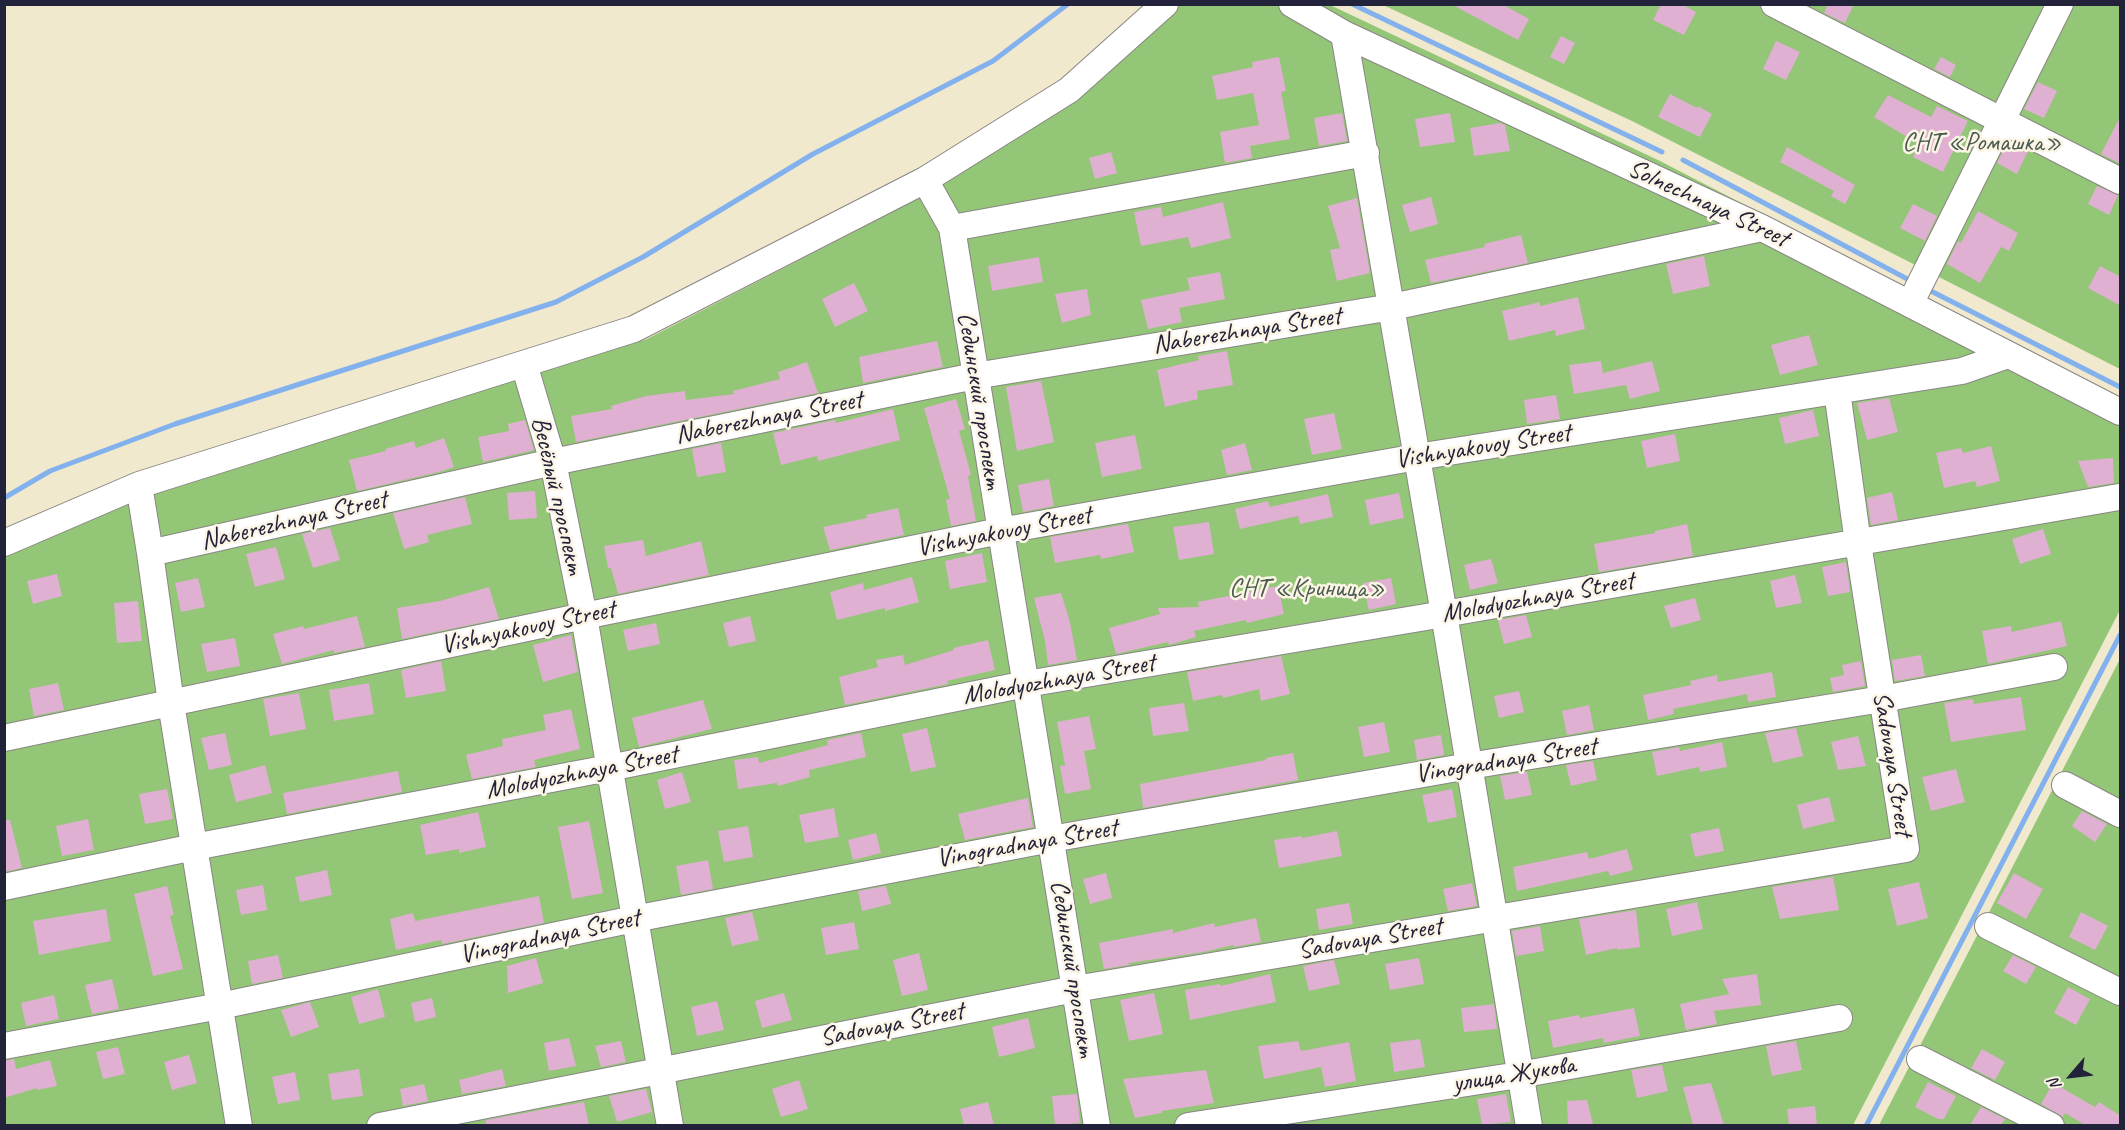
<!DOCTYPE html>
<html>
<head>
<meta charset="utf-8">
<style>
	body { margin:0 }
	#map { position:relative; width:2125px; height:1130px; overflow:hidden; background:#f0e9cd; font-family:Caveat,sans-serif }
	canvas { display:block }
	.frame { position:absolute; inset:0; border:6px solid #22223b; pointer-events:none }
	.north { position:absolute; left:2041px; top:1046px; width:60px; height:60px; -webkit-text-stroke:4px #fcf5e5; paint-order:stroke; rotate:242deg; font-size:16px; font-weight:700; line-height:24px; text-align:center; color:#22223b }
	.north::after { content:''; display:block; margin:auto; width:21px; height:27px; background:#22223b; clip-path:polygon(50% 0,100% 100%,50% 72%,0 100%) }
</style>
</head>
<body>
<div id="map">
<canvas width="2125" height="1130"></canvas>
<div class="frame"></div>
<div class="north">N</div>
</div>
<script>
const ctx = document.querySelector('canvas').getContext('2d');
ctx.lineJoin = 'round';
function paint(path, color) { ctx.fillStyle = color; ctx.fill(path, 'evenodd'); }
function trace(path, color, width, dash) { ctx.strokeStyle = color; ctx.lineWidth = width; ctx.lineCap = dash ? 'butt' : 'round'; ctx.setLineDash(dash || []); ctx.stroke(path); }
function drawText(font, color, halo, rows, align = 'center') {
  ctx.font = font + ' Caveat,sans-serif'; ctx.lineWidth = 5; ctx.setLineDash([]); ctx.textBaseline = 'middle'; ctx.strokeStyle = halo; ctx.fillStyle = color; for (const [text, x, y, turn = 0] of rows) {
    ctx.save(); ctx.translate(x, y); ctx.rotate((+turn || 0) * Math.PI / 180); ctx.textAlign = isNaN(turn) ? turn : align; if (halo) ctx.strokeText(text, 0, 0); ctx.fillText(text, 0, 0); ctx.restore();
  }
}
paint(new Path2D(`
	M1157,5H1330L1660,161L2120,399V610L1853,1125H5L4,548L113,501L647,339L894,211L1062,110Z
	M1383,5H2120V369L1632,121Z
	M2120,659V1125H1879Z`), '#93c676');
trace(new Path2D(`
	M1352,4L1662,152
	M1683,160L1913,282
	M1927,289L2120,387
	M4,498L50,471L175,424L556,302L643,257L813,154L993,61L1068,4
	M1866,1126L2120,635`), '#83b1ed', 5);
paint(new Path2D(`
	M1451,4H1502L1529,19L1518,40Z
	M1661,4H1681L1696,12L1684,35L1653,20Z
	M1828,4H1854L1845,23L1824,13Z
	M1561,36L1575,43L1564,64L1550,57Z
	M1776,41L1800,52L1786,80L1763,69Z
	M1279,57L1286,91L1281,92L1290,139L1250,146L1252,158L1225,163L1220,132L1259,125L1253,93L1217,100L1212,76L1253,67L1252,62Z
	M1941,57L1956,65L1950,77L1934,69Z
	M2038,82L2057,91L2044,118L2024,109Z
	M1670,94L1697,108L1698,106L1712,114L1700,137L1658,117Z
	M1888,95L1931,117L1937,106L1968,121L1943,172L1913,157L1919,144L1874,117Z
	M1342,113L1347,141L1319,146L1314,118Z
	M1450,113L1455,142L1420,147L1415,119Z
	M2121,115V164L2101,154Z
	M1500,123L1505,125L1510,151L1474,156L1470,128Z
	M2008,141L2028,151L2017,174L1997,163Z
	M1787,147L1855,185L1845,204L1831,196L1834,191L1780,162Z
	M1111,152L1117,173L1095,179L1089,158Z
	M2097,186L2118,195L2109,215L2088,204Z
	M1431,197L1438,224L1410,232L1402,205Z
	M1357,198L1370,273L1337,281L1330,250L1340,248L1328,206Z
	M1223,202L1231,238L1191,248L1188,237L1141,246L1134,212L1161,207L1163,217Z
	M1913,204L1937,216L1925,241L1900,228Z
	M1978,211L2018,233L2009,251L2001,247L1980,283L1947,264L1958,241L1961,243Z
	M1521,235L1528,263L1431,283L1425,260L1485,247L1484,244Z
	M1704,256L1710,286L1673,294L1666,264Z
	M1039,257L1043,282L992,291L988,266Z
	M2100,266L2121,277V306L2088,288Z
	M1220,272L1225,299L1179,308L1182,322L1148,329L1141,300L1190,290L1187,278Z
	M854,283L868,311L835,327L822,299Z
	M1087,289L1091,315L1062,323L1055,294Z
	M1578,297L1585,329L1556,336L1555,330L1509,341L1502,311L1540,302V306Z
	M1809,335L1818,365L1780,375L1771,345Z
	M937,341L943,367L863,383L859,357Z
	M1227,351L1233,385L1197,391L1198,399L1165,407L1157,370L1199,360L1198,356Z
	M1601,361L1603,373L1652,361L1660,391L1630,399L1626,385L1574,394L1569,365Z
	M807,362L818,393L576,442L571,416L612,409L611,406L646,396L685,391L686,400L734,394L733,391L780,379L778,372Z
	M1041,381L1054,442L1017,451L1006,387Z
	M1556,395L1560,419L1527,424L1524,400Z
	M1889,398L1898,432L1867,440L1857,403Z
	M956,399L965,429L959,431L971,475L968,476L976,521L951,526L946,500L950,499L924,408Z
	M893,409L900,440L818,461L817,456L781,465L773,433L835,420L836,423Z
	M1813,410L1819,436L1785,444L1779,418Z
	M1334,413L1342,449L1312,455L1304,419Z
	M525,420L534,450L483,462L478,437L509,431L508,424Z
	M1675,434L1680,461L1647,468L1641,441Z
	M1135,435L1142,469L1102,477L1095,443Z
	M444,438L454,467L439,472L357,491L349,460L386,451L385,449L414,441L416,448Z
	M721,443L726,472L697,477L692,449Z
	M1245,443L1252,470L1227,475L1221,450Z
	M1991,446L2000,481L1977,487L1975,481L1944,488L1936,453L1961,448L1963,453Z
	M2113,458L2114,483L2088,487L2078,461Z
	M1049,479L1054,506L1023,512L1018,485Z
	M535,491L537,518L509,520L507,493Z
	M1892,492L1898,520L1871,525L1867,498Z
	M1399,493L1404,518L1370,525L1365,500Z
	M1328,494L1333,517L1300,524L1298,516L1240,529L1235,509L1268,501L1270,507Z
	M465,497L472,524L427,535L429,542L404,549L393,513Z
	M898,508L904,535L830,550L823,527L867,518L866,515Z
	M1209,522L1214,554L1179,560L1173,527Z
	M1128,524L1134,552L1101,559L1100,555L1055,563L1050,537Z
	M1687,524L1693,556L1599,572L1594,544L1655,533V531Z
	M330,528L340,560L313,568L302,534Z
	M2043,529L2051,554L2020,564L2012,539Z
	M643,540L646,556L701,541L709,575L618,594L611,568H608L604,546Z
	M276,547L285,579L255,587L246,554Z
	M982,553L987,582L950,589L945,561Z
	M1491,559L1498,583L1470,590L1464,565Z
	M1846,562L1850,592L1828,596L1822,567Z
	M57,574L62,596L33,604L27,581Z
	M1795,575L1802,603L1776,608L1770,581Z
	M912,577L919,602L885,611V608L837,620L830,592L863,583L864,590Z
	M198,578L205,607L181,612L175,583Z
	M1391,578L1396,604L1369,610L1363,583Z
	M1278,586L1284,614L1247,623L1246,620L1194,631L1196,637L1169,645L1168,642L1116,654L1109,628L1160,614L1158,608L1199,607L1198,602Z
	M489,587L499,619L402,639L397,608L440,601Z
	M1061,593L1070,622L1077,660L1048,665L1045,641L1034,598Z
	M1695,598L1701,620L1671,628L1664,606Z
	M138,601L142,641L117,643L114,603Z
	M1526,615L1532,637L1504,644L1498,620Z
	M357,616L365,647L334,653V650L282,664L273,634L303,626L304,629Z
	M750,616L756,641L729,647L723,623Z
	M2061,621L2067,646L1988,664L1982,631L2011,626L2012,632Z
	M656,623L660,644L628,651L623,630Z
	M571,635L578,672L543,682L533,645Z
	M235,638L240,666L207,672L201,644Z
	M988,640L995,670L947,681L948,684L845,705L839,677L878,667L876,660L903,655L905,665L954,650L953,648Z
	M1921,655L1925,676L1895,681L1892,660Z
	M1281,656L1290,694L1261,701L1259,689L1223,698L1222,695L1193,701L1187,672Z
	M441,661L446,691L406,698L401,670Z
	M1861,661L1865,686L1833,692L1830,678L1844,675L1842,665Z
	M1772,672L1776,697L1748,702L1747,694L1673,709L1674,714L1648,720L1643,695L1691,685L1690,681L1717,675L1718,682Z
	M58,683L64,710L34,716L29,689Z
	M369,683L374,714L334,721L329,690Z
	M1519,691L1524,712L1499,718L1494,696Z
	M299,693L306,729L270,736L263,699Z
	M2021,697L2026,730L1951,742L1944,703L1973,699L1974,704Z
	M703,700L712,729L639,747L632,718Z
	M1184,703L1189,731L1153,736L1149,708Z
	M1589,705L1594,730L1567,735L1562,711Z
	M571,709L580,749L534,760L536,767L472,779L466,755L503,746L502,739L546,730L543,715Z
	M1089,716L1096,749L1084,751L1091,789L1065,794L1060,766L1065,765L1057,722Z
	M1384,722L1390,752L1364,757L1358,727Z
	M927,728L936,767L911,772L902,734Z
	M1796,728L1803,756L1773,763L1765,733Z
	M225,733L232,765L209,770L201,738Z
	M861,733L866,757L809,770L810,777L778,786L777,783L738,789L734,760L758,757L759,763L828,745L827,740Z
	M1441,735L1444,755L1417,760L1414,740Z
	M1858,736L1866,766L1838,770L1831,742Z
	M1722,742L1727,767L1700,772L1699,767L1657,776L1652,752L1679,747L1680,751Z
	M1293,753L1298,780L1143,808L1140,784L1266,760V758Z
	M1593,761L1597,780L1571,786L1566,765Z
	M265,765L272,793L236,802L229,775Z
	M1956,769L1965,802L1931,811L1922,777Z
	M398,771L402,792L287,814L283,793Z
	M682,772L691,802L665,809L657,780Z
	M1527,772L1532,795L1505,800L1500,776Z
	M167,789L173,819L145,824L139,794Z
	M1452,789L1457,817L1428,823L1422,795Z
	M1829,797L1835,821L1803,829L1797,805Z
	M1028,798L1033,827L965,840L958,814Z
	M834,808L839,837L805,843L799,815Z
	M2082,811L2107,824L2095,842L2072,826Z
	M478,812L486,847L459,853V849L426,855L420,825Z
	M88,819L94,850L62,856L56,826Z
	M4,820H10L22,868L4,872Z
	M589,821L603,893L572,899L558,827Z
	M748,826L753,857L724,862L718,831Z
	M1719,828L1724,851L1695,857L1690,834Z
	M1337,831L1342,856L1279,868L1274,840L1302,836V838Z
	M876,833L881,853L853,860L848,840Z
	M1627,849L1633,870L1610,876L1608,871L1517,891L1513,867L1587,852L1589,859Z
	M708,860L713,889L681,895L676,866Z
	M327,870L332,895L300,902L295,877Z
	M1106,873L1112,898L1090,904L1083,879Z
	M2014,873L2043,889L2026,919L1997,903Z
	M1833,877L1839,910L1780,919L1772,887Z
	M1919,882L1928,918L1897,926L1888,889Z
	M1472,883L1477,906L1448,911L1443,889Z
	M263,885L267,910L241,915L236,890Z
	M167,886L174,915L170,916L183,969L153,976L134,894Z
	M886,886L891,904L862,911L858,891Z
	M539,896L544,923L442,944L441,940L396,950L390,919L413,913L415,921Z
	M1697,902L1703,929L1672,936L1666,909Z
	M1349,903L1353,924L1319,930L1316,909Z
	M106,909L111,941L39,955L33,921Z
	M1636,910L1640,947L1617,950V948L1586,955L1579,919Z
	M752,912L759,940L732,946L725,918Z
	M2081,912L2108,926L2095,950L2069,937Z
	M1256,918L1261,942L1234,947L1233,945L1204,952L1129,963V965L1104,969L1099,943L1173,929V933L1214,923L1215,927Z
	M854,922L859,949L826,955L821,928Z
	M1540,926L1544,951L1516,956L1512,931Z
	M919,953L928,990L902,996L893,960Z
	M278,955L283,978L252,984L248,961Z
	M2013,955L2036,967L2026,984L2003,971Z
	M536,958L543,983L508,993L507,966Z
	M1419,958L1424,984L1390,990L1385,964Z
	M1334,960L1340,984L1309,991L1303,966Z
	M1270,974L1276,1002L1190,1020L1185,990L1220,984L1221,986Z
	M1757,974L1761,1005L1714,1011L1717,1024L1686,1030L1680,1004L1729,994L1722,979Z
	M112,979L119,1009L92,1014L85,985Z
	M2068,987L2090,999L2076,1025L2054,1013Z
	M378,989L385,1017L359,1024L351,997Z
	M784,993L792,1020L762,1028L755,1001Z
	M1154,993L1163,1034L1129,1041L1120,1000Z
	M54,995L59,1019L26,1026L21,1003Z
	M432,998L436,1017L415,1022L411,1003Z
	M717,1001L724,1030L697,1036L691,1007Z
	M310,1002L319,1027L291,1037L281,1010Z
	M1494,1004L1497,1029L1464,1032L1461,1008Z
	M1634,1008L1640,1036L1604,1043L1603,1038L1553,1048L1548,1021L1579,1015L1580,1018Z
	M1028,1018L1035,1048L999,1057L992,1027Z
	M569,1038L576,1066L549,1071L544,1043Z
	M1420,1039L1425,1067L1394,1072L1390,1043Z
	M621,1041L626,1062L601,1067L595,1046Z
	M1298,1041L1301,1051L1349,1042L1356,1081L1325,1087L1321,1067L1264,1079L1258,1046Z
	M1796,1041L1802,1070L1772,1076L1766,1046Z
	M118,1047L125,1074L103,1079L96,1052Z
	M1982,1049L2005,1062L1995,1080L1971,1068Z
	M189,1055L197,1083L172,1090L164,1062Z
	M14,1059L16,1069L50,1060L57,1086L37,1090V1088L4,1098V1061Z
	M1662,1065L1668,1091L1637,1098L1631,1070Z
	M359,1069L363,1096L332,1100L328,1074Z
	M502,1069L506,1086L462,1094L459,1080Z
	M1206,1070L1214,1103L1162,1111V1113L1135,1118L1123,1079Z
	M295,1072L300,1100L278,1104L272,1077Z
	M799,1080L808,1109L781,1117L772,1089Z
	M1928,1082L1956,1096L1944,1119H1938L1915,1107Z
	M1711,1083L1724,1125H1693L1683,1087Z
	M2053,1083L2095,1107L2099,1102L2121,1116V1125H2085L2065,1113L2063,1117L2041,1104Z
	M424,1084L428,1101L403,1106L400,1089Z
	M646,1089L652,1112L617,1122L609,1096Z
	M1077,1094L1080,1123L1055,1125L1052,1096Z
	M1506,1094L1511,1122L1482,1125L1477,1099Z
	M1587,1100L1593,1124L1568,1125L1567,1101Z
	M584,1102L589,1125H486V1120Z
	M988,1102L994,1125H964L960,1109Z
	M1815,1106L1817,1125H1789L1787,1109Z
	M1981,1107L2005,1119L2001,1125H1970Z`), '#dfb0d1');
const minor = new Path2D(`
	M1292,4L1344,34L1762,228L2120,412
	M1774,4L2120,181
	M1344,34L1444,614L1529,1126
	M925,180L952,228L1097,1126
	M952,228L1366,153
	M1910,304L2060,4
	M524,364L553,462L584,616L670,1126
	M139,485L150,553L171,703L239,1126
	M4,543L139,485L634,329L925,180L1069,90L1165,4
	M150,553L553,462L975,376L1392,307L1762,228
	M4,738L584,616L1000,531L1417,457L1962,371L2008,355
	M2065,785L2120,814
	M4,887L194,847L609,768L1026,684L1444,614L2119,497
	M1988,926L2120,992
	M4,1046L220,1006L634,919L1051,839L1469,766L1882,699L2054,667
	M1920,1059L2051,1126
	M380,1126L1075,989L1906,849L1858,543L1837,391
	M1188,1126L1519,1075L1839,1018`);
trace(minor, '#898684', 28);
trace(minor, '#fff', 26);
drawText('26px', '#4a5b50', '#fcf5e5', [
	["СНТ «Ромашка»",1982,143],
	["СНТ «Криница»",1307,589]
]);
drawText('26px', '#22223b', '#fcf5e5', [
	["Solnechnaya Street",1708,204,25],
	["Naberezhnaya Street",1247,331,-9],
	["Сединский проспект",979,401,81],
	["Naberezhnaya Street",769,418,-11],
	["Vishnyakovoy Street",1483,447,-9],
	["Весёлый проспект",557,496,77],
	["Naberezhnaya Street",294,521,-13],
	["Vishnyakovoy Street",1004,532,-11],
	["Molodyozhnaya Street",1538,598,-10],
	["Vishnyakovoy Street",528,628,-12],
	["Molodyozhnaya Street",1059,680,-10],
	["Vinogradnaya Street",1506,761,-9],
	["Sadovaya Street",1892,764,81],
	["Molodyozhnaya Street",582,773,-11],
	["Vinogradnaya Street",1027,844,-10],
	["Vinogradnaya Street",550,937,-12],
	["Sadovaya Street",1370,939,-10],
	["Сединский проспект",1072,969,81],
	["Sadovaya Street",892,1025,-11],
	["улица Жукова",1514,1075,-9]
]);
</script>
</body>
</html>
